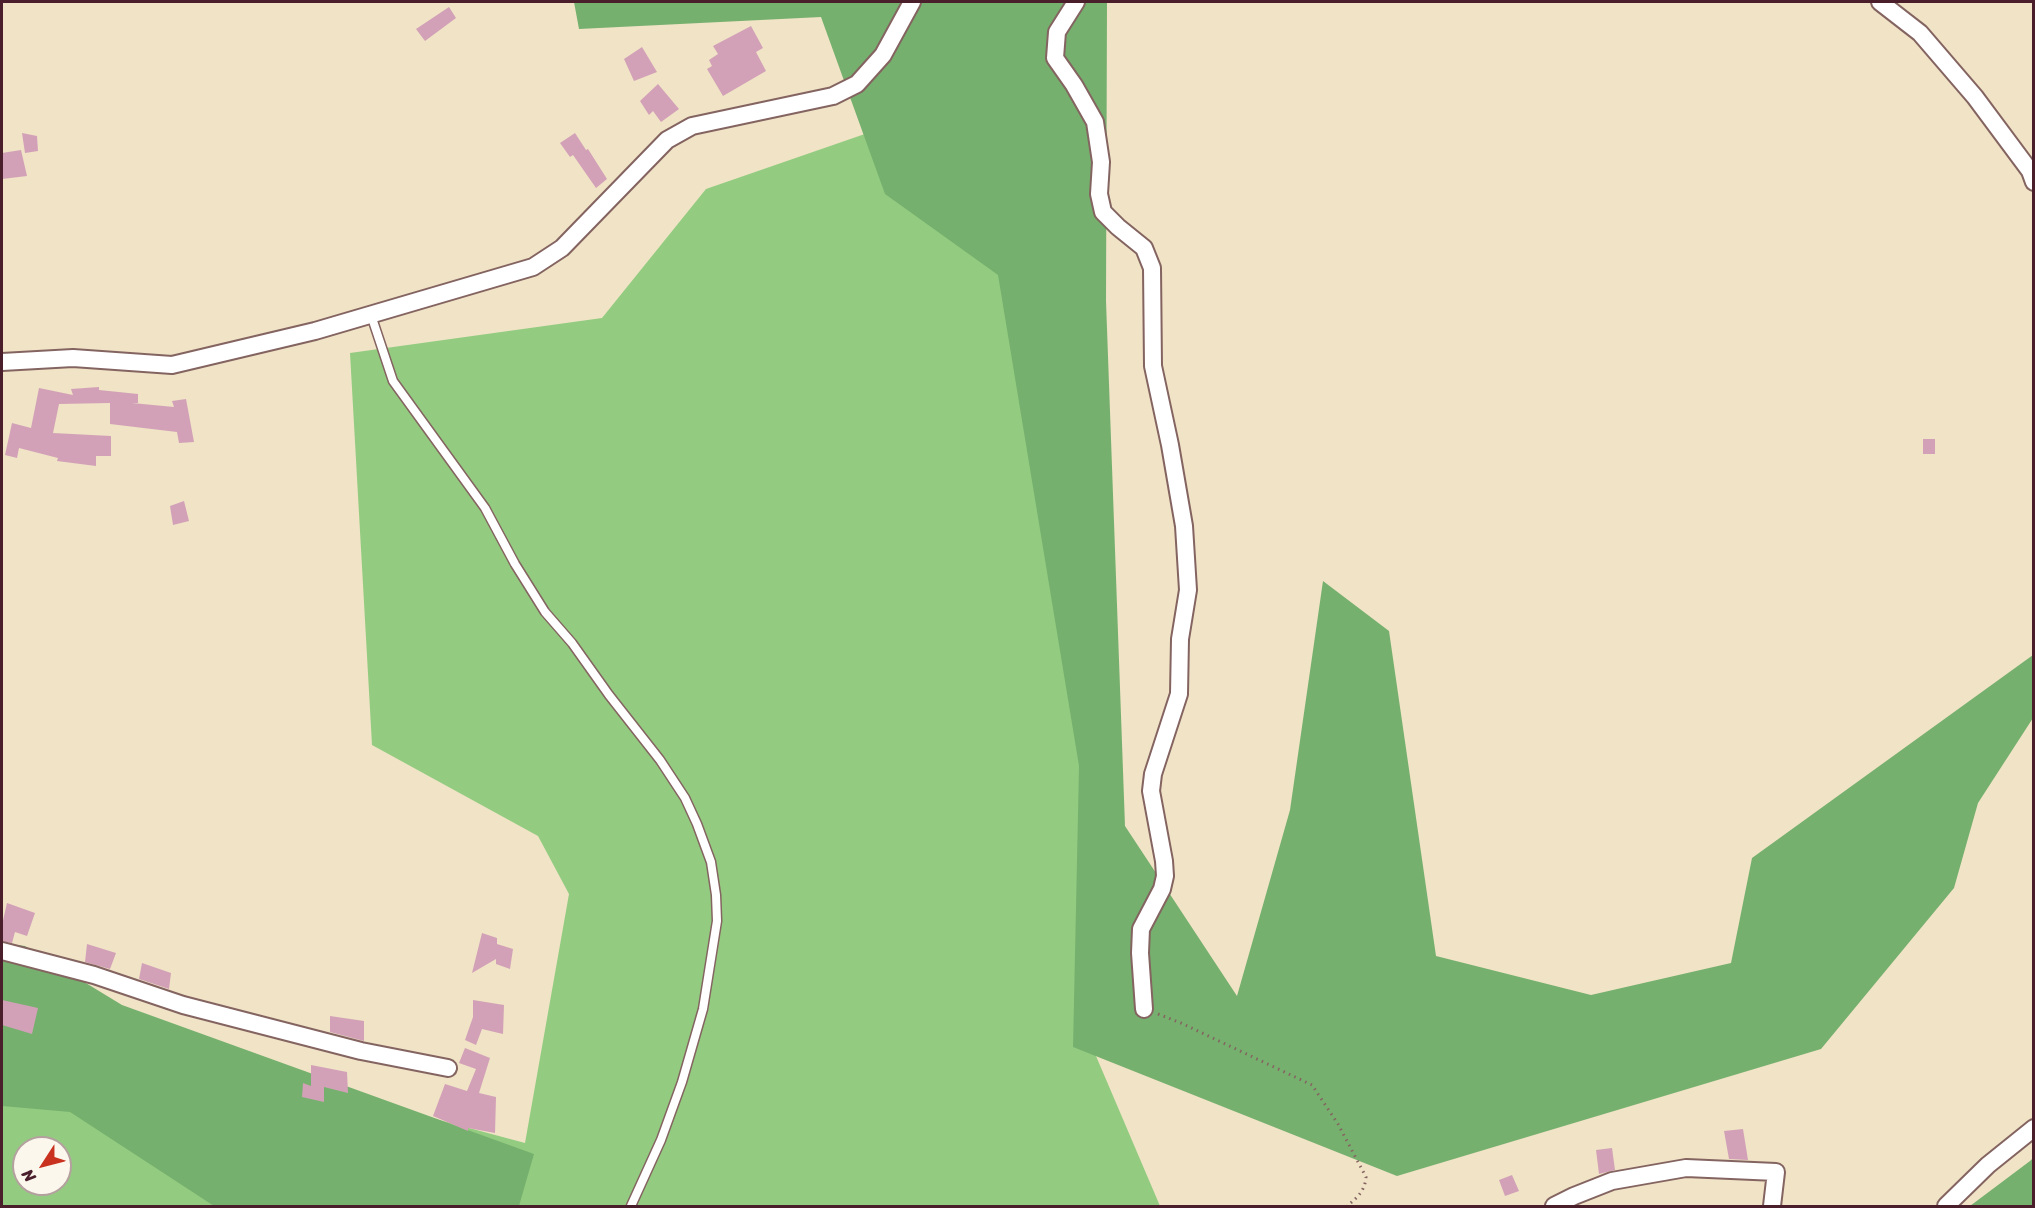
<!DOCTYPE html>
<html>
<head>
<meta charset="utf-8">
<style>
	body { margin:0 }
	#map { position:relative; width:2035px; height:1208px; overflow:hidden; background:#f0e3c6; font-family:Sriracha,sans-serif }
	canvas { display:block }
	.frame { position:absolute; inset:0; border:3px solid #4a1f2b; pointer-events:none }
	.north { position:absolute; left:12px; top:1136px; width:60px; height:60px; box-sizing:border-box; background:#fbf7ec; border:2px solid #b4a19f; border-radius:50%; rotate:234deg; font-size:16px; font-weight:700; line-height:24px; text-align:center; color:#4a1f2b }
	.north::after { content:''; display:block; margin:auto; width:21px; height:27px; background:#c8321e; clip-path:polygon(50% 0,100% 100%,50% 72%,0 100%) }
</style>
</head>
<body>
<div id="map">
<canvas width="2035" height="1208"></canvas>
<div class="frame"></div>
<div class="north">N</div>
</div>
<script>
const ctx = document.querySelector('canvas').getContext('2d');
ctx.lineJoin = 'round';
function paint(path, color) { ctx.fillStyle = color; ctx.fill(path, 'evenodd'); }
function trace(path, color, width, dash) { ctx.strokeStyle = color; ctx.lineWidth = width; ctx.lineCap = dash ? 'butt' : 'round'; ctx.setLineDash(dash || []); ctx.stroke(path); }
paint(new Path2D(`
	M937,109L1068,283L1096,1056L1160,1206H2V1003L525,1143L569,894L538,836L372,745L350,353L602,318L706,189ZM24,1148H60V1184H24Z`), '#93cc80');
paint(new Path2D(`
	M574,2H1107L1106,301L1125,826L1237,996L1290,810L1323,581L1389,631L1436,956L1591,995L1731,963L1752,858L2033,655V718L1978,803L1954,888L1821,1049L1397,1176L1073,1047L1079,766L998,275L885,194L821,17L579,29Z
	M2,943L25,946L122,1005L534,1154L519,1206H214L70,1112L2,1106Z
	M2033,1158V1206H1970L2030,1161Z`), '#76b06e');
paint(new Path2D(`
	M449,7L456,18L425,41L416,29Z
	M751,26L763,48L756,52L766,71L723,96L707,69L712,66L709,60L718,54L713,46Z
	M642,47L657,72L634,81L624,59Z
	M658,84L679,109L661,122L653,111L649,115L640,101Z
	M22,133L37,136L38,151L25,153Z
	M575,133L586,150L588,149L607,179L596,188L573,155L570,157L560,143Z
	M21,150L27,176L2,179V153Z
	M99,387V390L138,394V403H132L174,407L172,401L186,399L194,442L179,443L177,432L110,424V403L59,404L53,433L111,436V456H96V466L57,461L58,458L19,448L17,458L5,455L12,423L31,428L39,388L73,395L71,389Z
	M1923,439H1935V454H1923Z
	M184,501L189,521L173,525L170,506Z
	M7,903L35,913L27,936L15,932L12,943L2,941V925Z
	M482,933L497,938V944L513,949L510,969L496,964V959L472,973Z
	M87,944L116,953L110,969L85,962Z
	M142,963L171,973L169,989L139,979Z
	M2,1000L38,1008L32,1034L2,1025Z
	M473,1000L504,1005L503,1034L482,1029L476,1045L465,1040L473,1017Z
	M330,1016L364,1021V1041L330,1032Z
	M465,1048L490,1058L479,1093L496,1097L495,1133L468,1128V1131L433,1116L445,1084L467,1091L476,1069L459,1063Z
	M311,1065L347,1072L348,1093L324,1087V1102L302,1097L303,1083L311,1086Z
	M1743,1129L1748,1160L1729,1159L1724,1131Z
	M1612,1148L1615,1170L1599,1174L1596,1150Z
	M1512,1175L1519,1191L1505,1196L1499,1180Z`), '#d2a1b7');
const service = new Path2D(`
	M371,315L393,381L485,508L515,564L545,612L572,643L609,695L660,760L685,798L697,824L711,862L716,895L717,921L703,1009L682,1082L661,1140L631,1206`);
const minor = new Path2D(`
	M1076,2L1057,32L1055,58L1074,85L1095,122L1101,162L1099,194L1103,212L1118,227L1144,248L1152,268L1153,366L1170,445L1184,526L1188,590L1180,639L1179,694L1153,774L1151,791L1164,861L1165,876L1162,889L1141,929L1140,953L1144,1009
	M1880,2L1920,33L1975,97L2030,171L2034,182
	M2,362L73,358L172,365L315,331L533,267L562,248L667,140L692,126L833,96L857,84L883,55L912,2
	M2,951L94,975L183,1005L361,1051L448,1068
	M1554,1206L1574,1196L1612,1181L1686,1168L1776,1172L1772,1206
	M1946,1206L1988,1165L2034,1128`);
trace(service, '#846461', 11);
trace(minor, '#846461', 20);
trace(new Path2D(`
	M1158,1014L1181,1023L1312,1085L1338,1124L1366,1177C1365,1191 1357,1198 1347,1206`), '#846461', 3, [1.5, 4.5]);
trace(service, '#fff', 8);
trace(minor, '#fff', 16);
</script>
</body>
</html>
